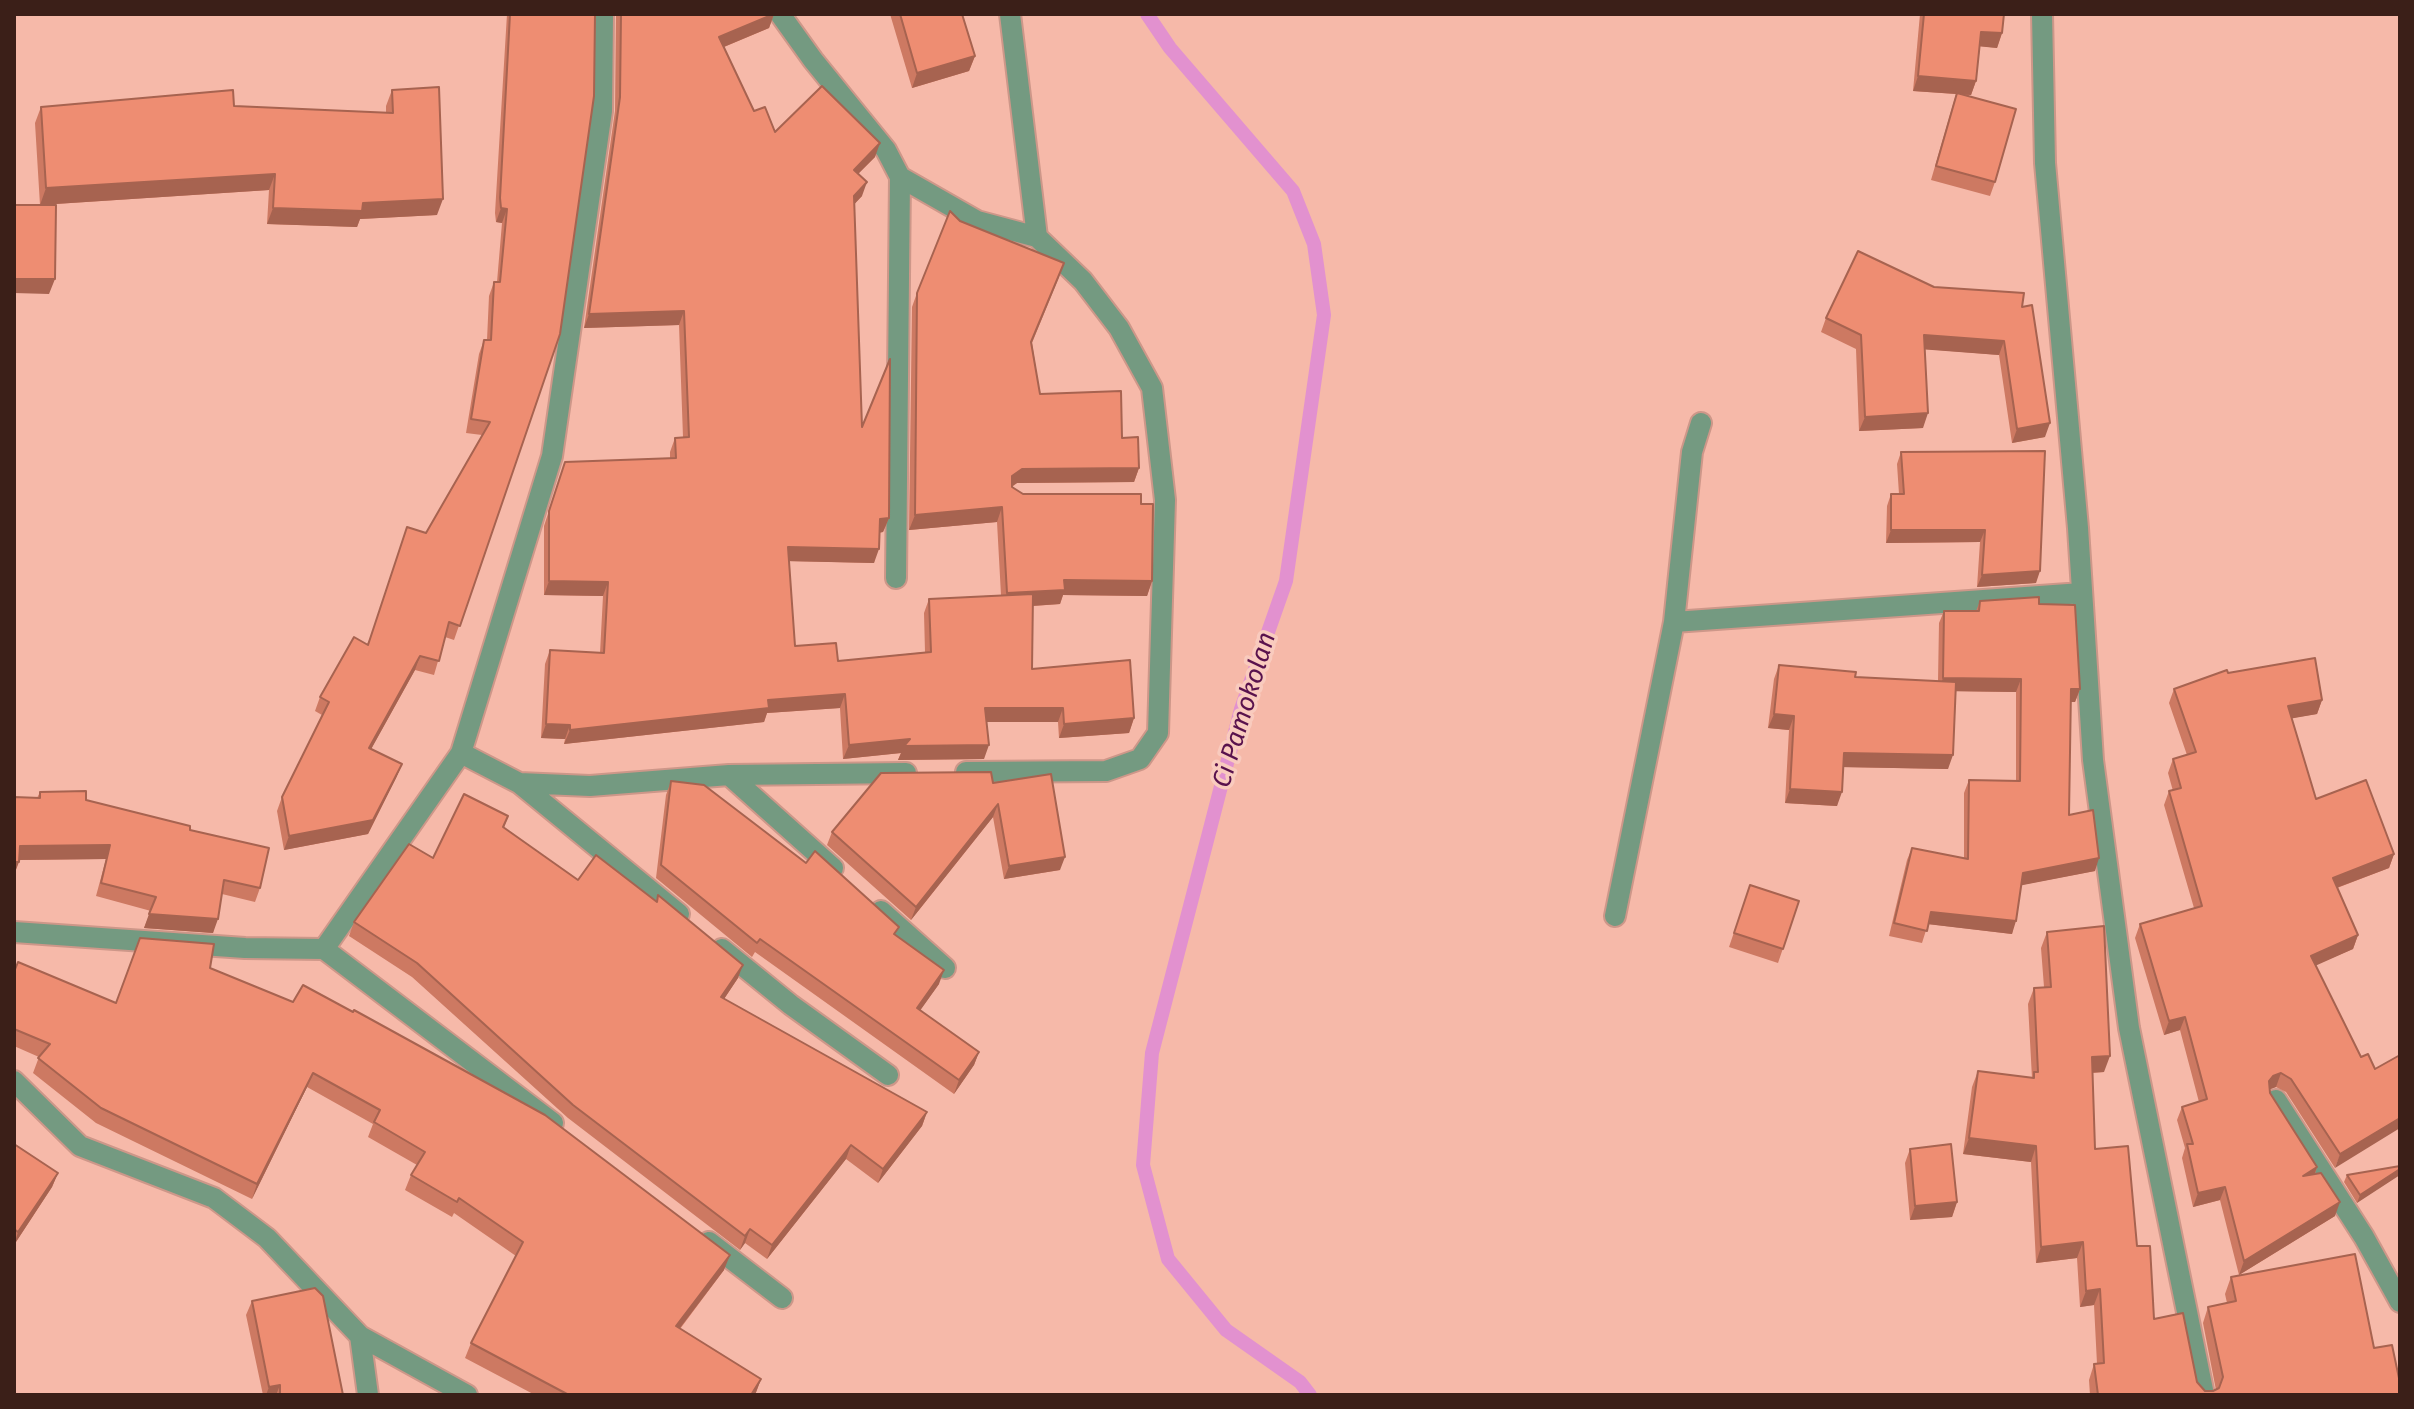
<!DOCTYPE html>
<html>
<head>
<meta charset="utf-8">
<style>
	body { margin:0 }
	#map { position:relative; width:2414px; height:1409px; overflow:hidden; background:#f6b9a9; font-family:"Fira Sans",sans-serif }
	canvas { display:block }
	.frame { position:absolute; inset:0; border:16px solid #3b1f18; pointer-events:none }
</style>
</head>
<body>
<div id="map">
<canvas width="2414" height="1409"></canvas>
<div class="frame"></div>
</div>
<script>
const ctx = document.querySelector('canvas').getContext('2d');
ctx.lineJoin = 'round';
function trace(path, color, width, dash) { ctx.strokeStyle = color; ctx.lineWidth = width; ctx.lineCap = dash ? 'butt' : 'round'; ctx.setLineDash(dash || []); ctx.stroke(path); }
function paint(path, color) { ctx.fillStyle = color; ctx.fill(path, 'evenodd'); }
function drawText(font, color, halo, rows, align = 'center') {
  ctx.font = font + ' "Fira Sans",sans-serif'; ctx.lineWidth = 7; ctx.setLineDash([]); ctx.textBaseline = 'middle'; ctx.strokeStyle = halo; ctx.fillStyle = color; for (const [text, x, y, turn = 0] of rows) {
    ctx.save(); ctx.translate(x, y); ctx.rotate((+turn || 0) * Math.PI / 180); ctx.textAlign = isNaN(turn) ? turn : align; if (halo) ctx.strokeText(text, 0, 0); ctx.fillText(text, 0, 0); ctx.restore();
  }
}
trace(new Path2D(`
	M1147,14L1170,48L1293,191L1314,244L1324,315L1286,581L1241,709L1152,1053L1143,1165L1168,1259L1226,1330L1300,1382L1310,1395`), '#e291cf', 14);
const minor = new Path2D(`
	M780,14L813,60L886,150L900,177L977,221L1037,237L1083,281L1119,328L1152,388L1165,500L1158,733L1140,759L1106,771L966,772
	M1010,14L1037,237
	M2042,14L2045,163L2078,528L2093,760L2129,1028L2204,1395
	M896,578L900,177
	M1674,622L2082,593
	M461,753L519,783L679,914
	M729,775L833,868
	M519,783L590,786L729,775L906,773
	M881,911L945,968
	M1615,916L1674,622L1692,452L1701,423
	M14,932L245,948L324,949L461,753L552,456L602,111L603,14
	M324,949L553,1123
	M722,949L791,1005L888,1075
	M14,1081L80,1146L214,1198L267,1238L360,1336L467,1395
	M2276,1100L2364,1237L2400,1302
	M709,1242L782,1298
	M360,1336L368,1395`);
trace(minor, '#cd9789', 24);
trace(minor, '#749a81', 20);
paint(new Path2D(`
	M507,14H595L560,334L454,640L445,637L434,675L415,670L371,749L402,764L396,778L368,834L284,850L277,811L282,797L322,715L315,711L320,697L367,644L426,533L482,435L466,433L479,354L484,340H487L489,296L494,282H497L502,223L496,222L495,213Z
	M616,14H774L769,28L724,47L754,111L775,132L875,157L858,174L862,196L854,204L862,427L889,518L883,532L879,533L874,563L789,561L795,646L838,661L925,652L924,613L929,599L1001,595L997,522L909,530L912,307L917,293L960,221L1059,277L1032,343L1040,394L1122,438L1139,468L1134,482L1017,483L1012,487L1023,494L1141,504L1152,581L1147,596L1063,595L1060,604L1033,606L1032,669L1134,718L1129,733L1059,738L1058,722H987L984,759L898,760L901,753L843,759L840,708L767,713L764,722L564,744L565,739L541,738L545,664L550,650L600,653L603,596L544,595V526L565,462L670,458V452L675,438L683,437L679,325L584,328L615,111Z
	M890,14H962L975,56L969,71L912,88Z
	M1920,14H2004L2002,33L1997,48L1980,46L1976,81L1971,95H1964L1995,182L1990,196L1931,180L1956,94L1913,91Z
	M392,90L437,215L360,219L357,227L267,224L269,190L40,205L35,123L41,107L234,106L386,113V106Z
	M1934,287L2022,307L2045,437L2012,443L1999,355L1925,349L1923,428L1859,431L1856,349L1821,332L1826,318Z
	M2045,451L2036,583L1977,587L1980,542L1886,543L1887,506L1891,494H1899L1897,464L1901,452Z
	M1980,601L2039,604L2080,689L2075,702H2071L2069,815L2095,871L2021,885L2012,934L1928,924L1922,943L1889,936L1907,860L1912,848L1964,858V793L1969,780L2016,781V692L1955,691L1948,769L1843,767L1837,806L1785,803L1789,730L1768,728L1774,679L1779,665L1855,677L1938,681L1939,623L1944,611H1976Z
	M2228,673L2322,700L2317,714L2292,718L2316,799L2394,854L2389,868L2337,888L2358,935L2353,949L2315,965L2361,1057L2375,1069L2335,1168L2286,1092L2276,1087L2270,1089V1093L2317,1167L2315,1174L2335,1216L2239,1275L2220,1200L2193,1207L2182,1158L2185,1148L2177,1120L2182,1107L2199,1102L2180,1030L2164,1035L2135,938L2140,924L2194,908L2164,805L2169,791H2173L2168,773L2173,759L2187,755L2169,703L2174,689Z
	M671,781L896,936L939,984L920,1010L979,1052L974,1065L954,1094L755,952L752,957L656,878L666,795Z
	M993,783L1060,870L1004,879L993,817L911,920L827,845L832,832Z
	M40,792L86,800L190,830L260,888L255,902L222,894L213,933L144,928L151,911L96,896L106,859L19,860L14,875V797L37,798Z
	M508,816L504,828L578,880L656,901L658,895L738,978L724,999L927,1112L922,1126L878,1183L846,1159L767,1259L745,1243L740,1250L568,1118L412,977L349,936L354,922Z
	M1750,885L1799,901L1778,963L1729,947Z
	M2047,932L2104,1072L2092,1073L2095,1149L2137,1246L2154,1319L2197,1382L2205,1391H2213L2216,1390L2203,1323L2208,1307L2227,1303L2225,1294L2231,1277L2374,1348L2400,1395H2090L2089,1380L2094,1364H2097L2094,1305L2080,1307L2077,1258L2036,1263L2031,1162L1963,1154L1972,1087L1978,1071L2032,1078L2028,1004L2034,988L2044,987L2041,948Z
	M210,968L724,1270L680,1329L761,1379L755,1395H535L465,1358L471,1343L516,1256L454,1213L452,1217L405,1190L411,1175L417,1165L368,1137L373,1124L307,1087L252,1199L96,1123L33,1073L39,1057L14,1046V972L116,1003Z
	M14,1138L15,1144L58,1173L52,1187L14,1245Z
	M1910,1149L1957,1202L1952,1217L1910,1220L1905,1163Z
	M2400,1166L2357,1203L2344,1182L2347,1175Z
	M252,1301L343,1395H263L246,1315Z`), '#cd7962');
paint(new Path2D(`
	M774,14L769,28L714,51L719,37Z
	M1981,32L2002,33L1997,48L1976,46Z
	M975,56L969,71L912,88L917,73Z
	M1918,76L1976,81L1971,95L1913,91Z
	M880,143L875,157L848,184L854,170Z
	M275,174L269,190L40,205L46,188Z
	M867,182L862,196L849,210L854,196Z
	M443,199L437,215L360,219L357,227L267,224L273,208Z
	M501,208L507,209L502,223L496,222Z
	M14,279H55L49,294L14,293Z
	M684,311L679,325L584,328L589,314Z
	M1924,335L2004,341L1999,355L1919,349Z
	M1928,413L1923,428L1859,431L1865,417Z
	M2050,423L2045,437L2012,443L2017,429Z
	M1139,468L1134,482L1017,483L1006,490L1012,476L1022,469Z
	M1002,507L997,522L909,530L915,515Z
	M889,518L883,532L874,533L880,519Z
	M1891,530H1985L1980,542L1886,543Z
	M788,547L879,549L874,563L783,561Z
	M2040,571L2036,583L1977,587L1982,575Z
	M1064,580L1152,581L1147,596L1063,595L1060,604L1001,608L1007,593Z
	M549,581L608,582L603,596L544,595Z
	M420,656L415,670L364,762L369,748Z
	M1943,678L2021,679L2016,692L1938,691Z
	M2071,689H2080L2075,702H2066Z
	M845,694L840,708L767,713L764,722L564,744L570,730L768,700Z
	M2322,700L2317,714L2283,720L2288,706Z
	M985,708H1063L1058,722H980Z
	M1774,714L1794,716L1789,730L1768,728Z
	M1134,718L1129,733L1059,738L1064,724Z
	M546,724L570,725L565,739L541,738Z
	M910,739L989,745L984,759L898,760L901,753L843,759L849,745Z
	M1844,753L1953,755L1948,769L1839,767Z
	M402,764L396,778L368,834L284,850L289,836Z
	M1790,789L1842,792L1837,806L1785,803Z
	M998,804L993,817L911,920L916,907Z
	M110,845L106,859L15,860L20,846Z
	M2394,854L2389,868L2328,891L2333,878Z
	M1065,857L1060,870L1004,879L1009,866Z
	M2099,858L2095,871L2018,886L2023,873Z
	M14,862H19L14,875Z
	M1931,912L2016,921L2012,934L1927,924Z
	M149,914L218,919L213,933L144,928Z
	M2358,935L2353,949L2306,970L2311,956Z
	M743,965L738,978L716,1011L721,997Z
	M944,970L939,984L912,1022L917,1008Z
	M2185,1017L2180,1030L2164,1035L2169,1021Z
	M979,1052L974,1065L954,1094L959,1080Z
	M2110,1056L2104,1072L2086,1073L2092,1057Z
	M313,1073L307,1087L252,1199L257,1184Z
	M2281,1073L2276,1087L2268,1090L2269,1081L2273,1076Z
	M927,1112L922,1126L878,1183L883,1169Z
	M2400,1118V1128L2335,1168L2340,1154Z
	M1969,1138L2036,1146L2031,1162L1963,1154Z
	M851,1145L846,1159L767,1259L772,1245Z
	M2317,1167L2312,1181L2303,1176Z
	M2400,1169V1175L2357,1203L2360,1195Z
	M58,1173L52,1187L14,1245L18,1232Z
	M2225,1187L2220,1200L2193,1207L2198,1193Z
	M1957,1202L1952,1217L1910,1220L1915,1206Z
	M2340,1202L2335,1216L2239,1275L2244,1261Z
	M750,1229L745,1243L740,1250L745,1236Z
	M2083,1242L2077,1258L2036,1263L2041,1247Z
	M730,1255L724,1270L670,1341L676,1326Z
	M2100,1289L2094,1305L2080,1307L2086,1291Z
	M761,1379L755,1395H751Z
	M280,1385L276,1395H266L269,1387Z`), '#a76350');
const building = new Path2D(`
	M510,14H595L594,96L560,334L460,626L449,622L439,661L420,656L369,748L402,764L373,820L289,836L282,797L329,702L320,697L354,637L368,645L407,527L426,533L490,422L471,419L484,340H491L494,282H500L507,209L501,208L500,198Z
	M621,14H774L719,37L754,111L765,107L775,132L822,86L880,143L854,170L867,182L854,196L862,427L890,359L889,518L880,519L879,549L788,547L795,646L836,643L838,661L931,652L929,599L1033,594L1032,669L1130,660L1134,718L1064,724L1063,708H985L989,745L904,746L910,739L849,745L845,694L768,700L769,708L570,730V725L546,724L550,650L604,653L608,582L549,581V511L565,462L676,458L675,438L689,437L684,311L589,314L620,97Z
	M900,14H962L975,56L917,73Z
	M1924,14H2004L2002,33L1981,32L1976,81L1918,76Z
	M439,87L443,199L363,203L362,211L273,208L275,174L46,188L41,107L233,90L234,106L393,113L392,90Z
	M1957,93L2016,109L1995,182L1936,166Z
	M14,205H56L55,279H14Z
	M950,211L960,221L1064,263L1031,342L1040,394L1121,391L1122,438L1138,437L1139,468L1022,469L1012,476V487L1023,494H1141V504H1153L1152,581L1064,580L1065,590L1007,593L1002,507L915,515L917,293Z
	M1858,251L1934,287L2024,293L2022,307L2032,305L2050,423L2017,429L2004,341L1924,335L1928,413L1865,417L1861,335L1826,318Z
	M2045,451L2040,571L1982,575L1985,530H1891V494H1904L1901,452Z
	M2039,597V604L2075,605L2080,689H2071L2069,815L2093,810L2099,858L2023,873L2016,921L1931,912L1927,931L1894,923L1912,848L1968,859L1969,780L2020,781L2021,679L1943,678L1944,611H1979L1980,601Z
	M2315,658L2322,700L2288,706L2316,799L2366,780L2394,854L2333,878L2358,935L2311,956L2361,1057L2368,1054L2375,1069L2400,1055V1118L2340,1154L2291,1079L2281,1073L2273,1076L2269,1081L2270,1093L2317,1167L2303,1176L2321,1173L2340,1202L2244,1261L2225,1187L2198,1193L2187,1144H2193L2182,1107L2207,1099L2185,1017L2169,1021L2140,924L2202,906L2169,791L2181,788L2173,759L2196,752L2174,689L2227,670L2228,673Z
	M1779,665L1856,672L1855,677L1956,682L1953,755L1844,753L1842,792L1790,789L1794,716L1774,714Z
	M991,772L993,783L1051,774L1065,857L1009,866L998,804L916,907L832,832L881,773Z
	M671,781L704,785L806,863L815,851L899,927L894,934L944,970L917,1008L979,1052L959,1080L760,939L757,943L661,865Z
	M86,791V800L190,826V830L269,848L260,888L224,880L218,919L149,914L156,897L101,883L110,845L20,846L19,862H14V797L40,798V792Z
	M464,794L508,816L503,827L578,880L596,855L657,902L658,895L743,965L721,997L927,1112L883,1169L851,1145L772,1245L750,1229L745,1236L573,1105L417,963L354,922L409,844L433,858Z
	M1750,885L1799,901L1783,949L1734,933Z
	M2104,926L2110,1056L2092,1057L2095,1149L2128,1146L2137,1246H2150L2154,1319L2183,1313L2197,1382L2205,1391H2213L2219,1388L2223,1377L2208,1307L2236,1301L2231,1277L2355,1254L2374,1348L2392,1345L2400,1383V1395H2098L2094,1364L2104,1363L2100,1289L2086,1291L2083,1242L2041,1247L2036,1146L1969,1138L1978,1071L2034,1078V1072H2038L2034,988L2051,987L2047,932Z
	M140,938L214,944L210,968L293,1002L303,985L353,1012L354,1010L545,1115L730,1255L676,1326L761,1379L751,1395H544L567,1394L471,1343L523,1242L459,1198L457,1202L411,1175L425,1152L374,1122L380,1110L313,1073L257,1184L101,1108L38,1058L50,1044L14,1029V972L18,962L116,1003Z
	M14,1144L58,1173L18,1232L14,1229Z
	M1951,1144L1957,1202L1915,1206L1910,1149Z
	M2400,1166V1169L2360,1195L2347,1175Z
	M315,1288L323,1296L343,1395H280V1385L269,1387L252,1301Z`);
paint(building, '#ee8d72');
trace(building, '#a76350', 2);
drawText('italic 26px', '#59124d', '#f9cbbe', [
	["Ci Pamokolan",1245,710,-73]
]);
</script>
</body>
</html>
